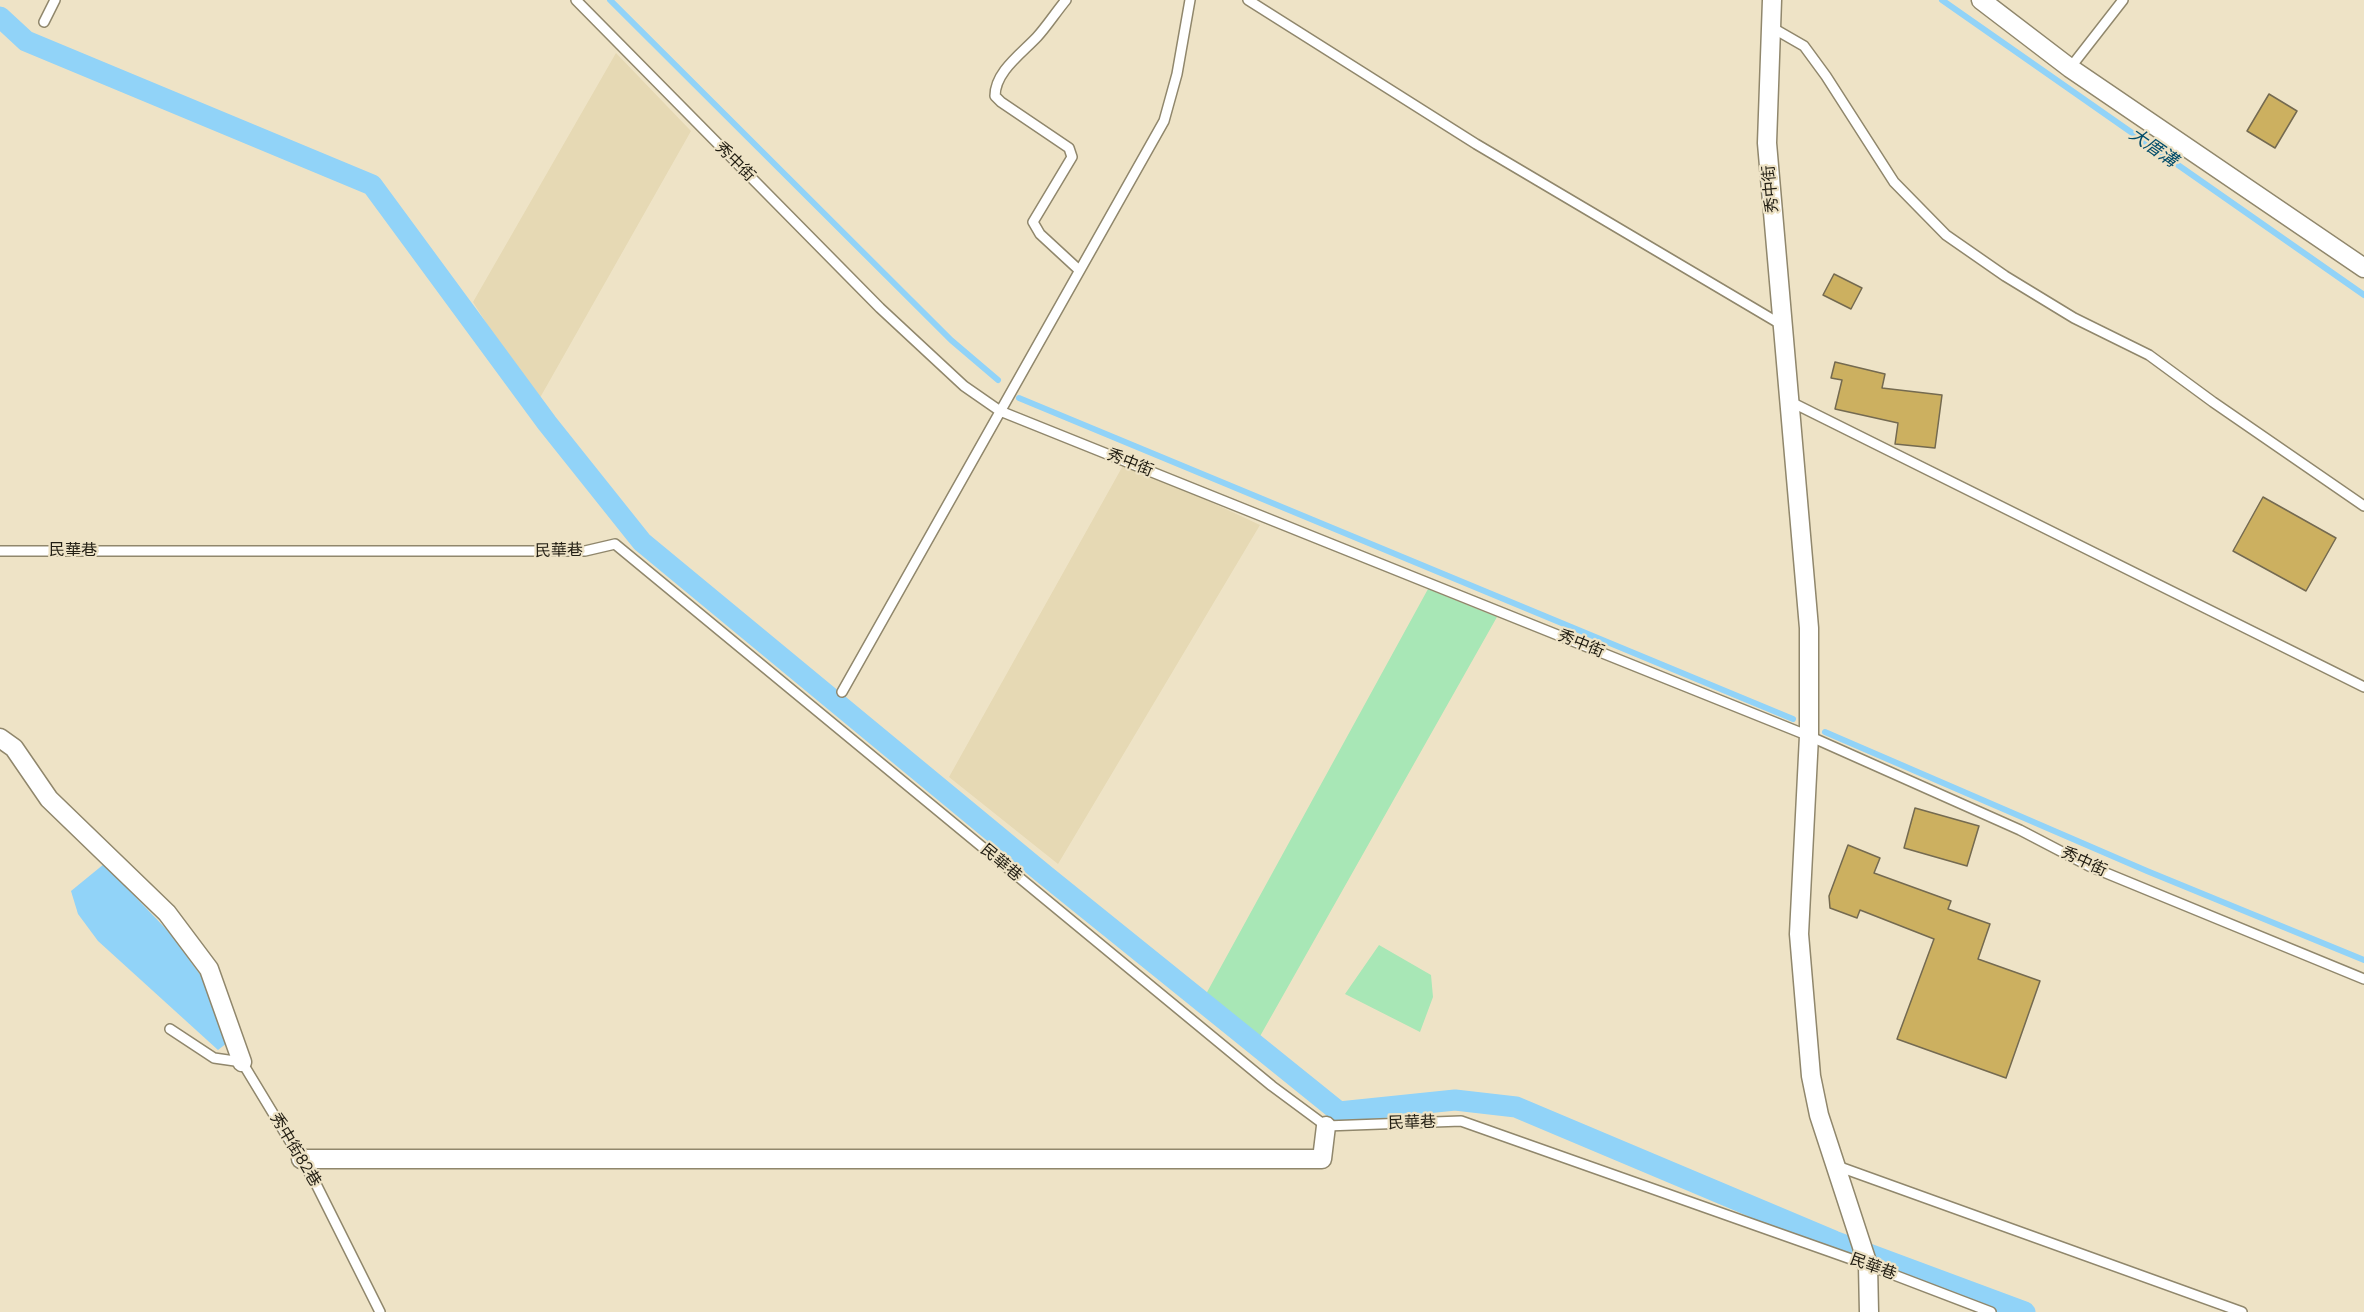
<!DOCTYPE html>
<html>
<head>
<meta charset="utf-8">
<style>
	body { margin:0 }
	canvas { display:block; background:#eee3c6 }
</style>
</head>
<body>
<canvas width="2364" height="1312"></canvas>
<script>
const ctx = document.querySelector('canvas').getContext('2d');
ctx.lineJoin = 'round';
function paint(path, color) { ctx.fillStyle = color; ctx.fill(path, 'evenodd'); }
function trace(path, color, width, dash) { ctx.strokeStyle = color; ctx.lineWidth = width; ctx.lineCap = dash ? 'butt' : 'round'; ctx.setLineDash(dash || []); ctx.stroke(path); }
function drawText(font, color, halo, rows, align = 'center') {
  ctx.font = font + ' Manrope,"Noto Sans TC",sans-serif'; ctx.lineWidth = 4.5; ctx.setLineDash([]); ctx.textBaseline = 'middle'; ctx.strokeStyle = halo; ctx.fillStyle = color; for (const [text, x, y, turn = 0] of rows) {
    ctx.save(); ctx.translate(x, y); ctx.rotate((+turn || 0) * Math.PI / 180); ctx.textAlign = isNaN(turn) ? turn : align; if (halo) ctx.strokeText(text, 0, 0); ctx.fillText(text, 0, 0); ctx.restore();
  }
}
paint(new Path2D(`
	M616,53L691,131L537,403L473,302Z
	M1125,462L1260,525L1058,864L949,777Z`), '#e6d9b4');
paint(new Path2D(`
	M1428,589L1497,617L1259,1038L1206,994Z
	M1379,945L1431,975L1433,997L1420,1032L1345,994Z`), '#a8e7b6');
paint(new Path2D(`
	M104,864L168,931L202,977L227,1043L218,1050L98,941L78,914L71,891Z`), '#91d3f8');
trace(new Path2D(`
	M610,0L951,340L998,380
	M1942,0L2364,295
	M1019,398L1793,719
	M1825,732L2147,871L2364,960`), '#91d3f8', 6);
trace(new Path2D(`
	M0,17L26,41L372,185L547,423L642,542L1045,875L1339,1112L1455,1100L1516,1107L1834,1241L2025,1312`), '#91d3f8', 21);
const building = new Path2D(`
	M2269,94L2297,111L2275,148L2247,131Z
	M1834,274L1862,288L1851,309L1823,295Z
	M1835,362L1885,374L1882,388L1942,395L1935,448L1895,444L1898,423L1835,409L1842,380L1831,378Z
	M2263,497L2336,538L2306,591L2233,551Z
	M1915,808L1979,826L1967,866L1904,848Z
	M1848,845L1880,858L1874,873L1951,901L1948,909L1990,924L1978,959L2040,981L2006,1078L1897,1039L1934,939L1860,910L1857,918L1830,908L1829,896Z`);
paint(building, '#ccb060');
trace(building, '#746a50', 1.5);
const lane = new Path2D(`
	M576,0L880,308L964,386L1000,411L1809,736L2020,830L2089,866L2364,979
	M1066,0C1056,12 1047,26 1037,37C1021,54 995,72 995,96L1001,102L1069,148L1072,157L1033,222L1040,234L1079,270
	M1248,0L1476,144L1782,325
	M44,22L55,0
	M1771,27L1804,46L1826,76L1894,182L1946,235L2005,276L2074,318L2149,355L2213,402L2364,506
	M2070,68L2123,0
	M1789,401L2364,687
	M0,551H585L615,544L1272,1086L1326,1126L1461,1121L1868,1265L1991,1312
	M842,692L1164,121L1177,74L1190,0
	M170,1029L214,1058L242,1062L317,1186L380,1312
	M1837,1166L2242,1312`);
const street = new Path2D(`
	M1772,0L1767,143L1809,628V736L1799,934L1811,1076L1819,1115L1868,1265L1869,1312
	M1981,0L2070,68L2364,268
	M0,738L14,748L49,799L167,913L209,969L242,1062
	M301,1159H1322L1326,1126`);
trace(lane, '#90876c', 12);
trace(street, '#90876c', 21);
trace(lane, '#fff', 9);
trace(street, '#fff', 18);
drawText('16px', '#221e13', '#eee3c6', [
	["秀中街",735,162,45],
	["秀中街",1771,189,-95],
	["秀中街",1130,463,22],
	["民華巷",73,551],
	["民華巷",559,551,-1],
	["秀中街",1581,644,22],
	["秀中街",2084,862,25],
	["民華巷",1001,863,40],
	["民華巷",1412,1123,-2],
	["秀中街82巷",295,1150,59],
	["民華巷",1873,1267,20]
]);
drawText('italic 18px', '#024c6a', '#eee3c6', [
	["大厝溝",2153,148,35]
]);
</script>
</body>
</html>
